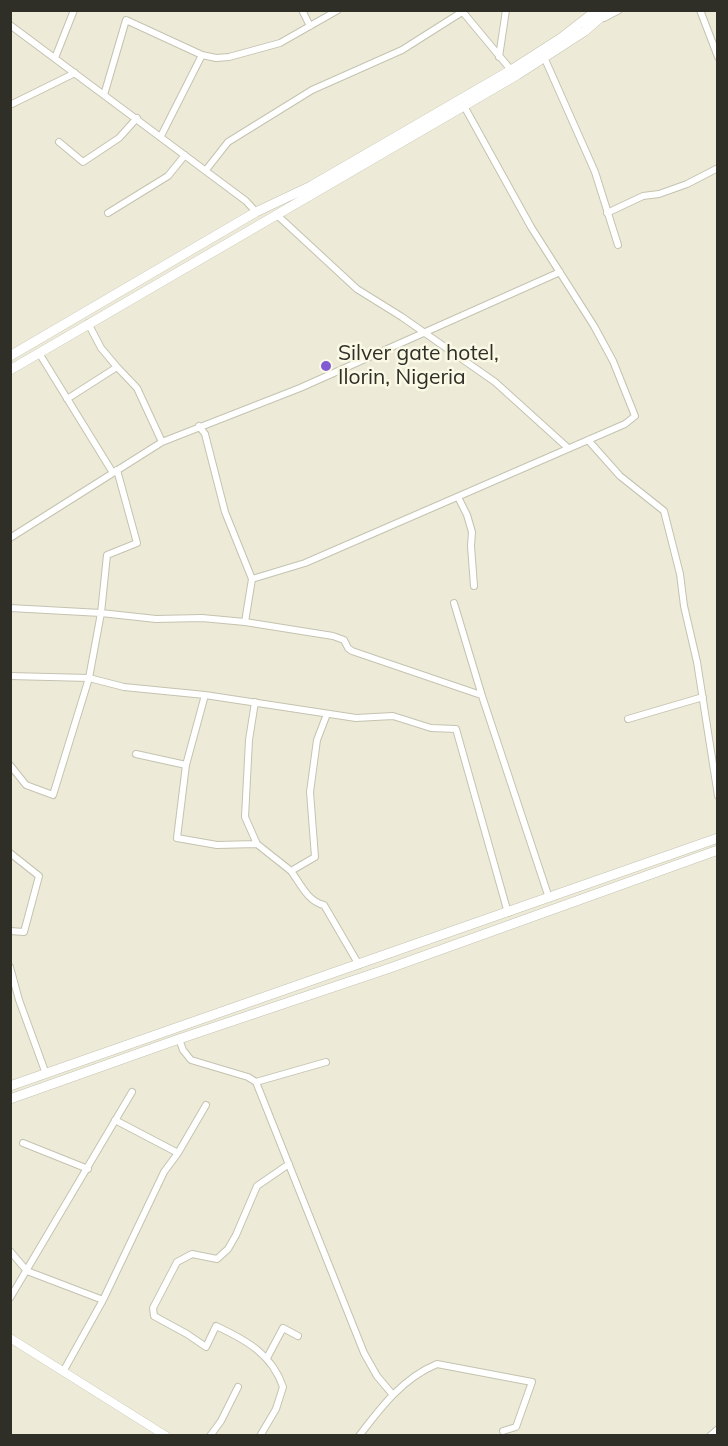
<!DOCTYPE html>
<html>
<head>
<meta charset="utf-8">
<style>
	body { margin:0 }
	#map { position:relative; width:728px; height:1446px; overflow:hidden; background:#edebd8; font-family:Mulish,sans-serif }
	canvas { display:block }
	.frame { position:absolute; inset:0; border:12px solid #2f2e27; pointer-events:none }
</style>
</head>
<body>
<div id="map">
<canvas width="728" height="1446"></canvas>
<div class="frame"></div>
</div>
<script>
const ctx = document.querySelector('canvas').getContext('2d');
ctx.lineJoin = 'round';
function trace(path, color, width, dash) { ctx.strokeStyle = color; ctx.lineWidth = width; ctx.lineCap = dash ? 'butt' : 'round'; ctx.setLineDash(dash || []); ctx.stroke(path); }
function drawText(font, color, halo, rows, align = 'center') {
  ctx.font = font + ' Mulish,sans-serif'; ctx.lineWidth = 5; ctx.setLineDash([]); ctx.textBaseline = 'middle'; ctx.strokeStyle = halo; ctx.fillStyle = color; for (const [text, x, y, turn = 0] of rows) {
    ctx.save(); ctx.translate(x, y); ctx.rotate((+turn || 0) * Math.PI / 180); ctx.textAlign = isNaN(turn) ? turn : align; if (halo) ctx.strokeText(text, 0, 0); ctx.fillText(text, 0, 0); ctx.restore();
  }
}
const minor = new Path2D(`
	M302,10L310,26
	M700,10L718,57
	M462,11L511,70
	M604,18L619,10
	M10,25L246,201L256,212
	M499,57L506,10
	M544,57L595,172L618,245
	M55,58L74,10
	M104,95L126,20L202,55L216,58L229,57L280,43L338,10
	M10,105L75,73
	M161,136L202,55
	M59,142L83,162L119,138L137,118
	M206,170L228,142L312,90L402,50L462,12
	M108,213L168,176L185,155
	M607,213L643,196L659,194L687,184L718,168
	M277,215L357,289L402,317L495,382L568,448
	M88,323L101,348L117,367
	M39,353L113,473
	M67,399L117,367L137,388L162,442
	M199,426L205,434L225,512L252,579L245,622
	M588,440L620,476L664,511L680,574L684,606L697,662L718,796
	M458,497L467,515L472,532L471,546L474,586
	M10,538L162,442L300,388L560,272
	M252,579L305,563L625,424L635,416L613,361L594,326L531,227L464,106
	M454,603L482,696L549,898
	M10,608L101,613L156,619L202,618L245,622L333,636L344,640L348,648L352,651L481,695
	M10,676L89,678L124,687L205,695L356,718L393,716L431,728L456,729L508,913
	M205,695L186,765L177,838L217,845L257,844L245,817L249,740L255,702
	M628,719L703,697
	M136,754L186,765
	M10,765L26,785L53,795L89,678L101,613L107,555L137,543L117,470
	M257,844L291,871L315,857L310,792L317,740L327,714
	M10,853L39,876L24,932L10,931
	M291,871C300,883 308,902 324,905L359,965
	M10,967L19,1000L46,1074
	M179,1039L183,1050L191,1060L248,1077L256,1082L326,1062
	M256,1082L364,1353L377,1376L393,1395
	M115,1120L178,1153
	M23,1143L88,1169
	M10,1251L27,1271L103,1300
	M10,1298L132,1092
	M267,1358L283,1328L298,1336
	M64,1370L103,1300L164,1172L178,1153L206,1105
	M210,1436L221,1421L238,1387
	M260,1436L276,1409L283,1387C272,1354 246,1340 216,1326L206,1347L187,1334L154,1316L153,1308L177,1262L192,1254L217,1259L228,1249L236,1235L257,1186L289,1164
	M359,1436C381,1407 403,1378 437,1364L532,1382L516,1427L503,1431
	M710,1436L718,1429`);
const tertiary = new Path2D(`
	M10,1338L166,1436`);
const primary = new Path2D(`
	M10,356L256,212L311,186L511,70L561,38L597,10
	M10,370L517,75L585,31L609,10
	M10,1086L718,838
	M10,1099L179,1039L390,968L718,850`);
trace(minor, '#c4c3b0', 8);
trace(tertiary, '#c4c3b0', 9);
trace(primary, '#c4c3b0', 10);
trace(minor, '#fff', 6);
trace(tertiary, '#fff', 8);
trace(primary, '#fff', 9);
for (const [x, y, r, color] of [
	[326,366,6,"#815ad4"]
]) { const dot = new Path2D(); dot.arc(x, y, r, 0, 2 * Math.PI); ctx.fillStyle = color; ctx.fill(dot); trace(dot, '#faf9e5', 2); }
drawText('21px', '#2f2e27', '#faf9e5', [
	["Silver gate hotel,",338,354],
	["Ilorin, Nigeria",338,378]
], 'left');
</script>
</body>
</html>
